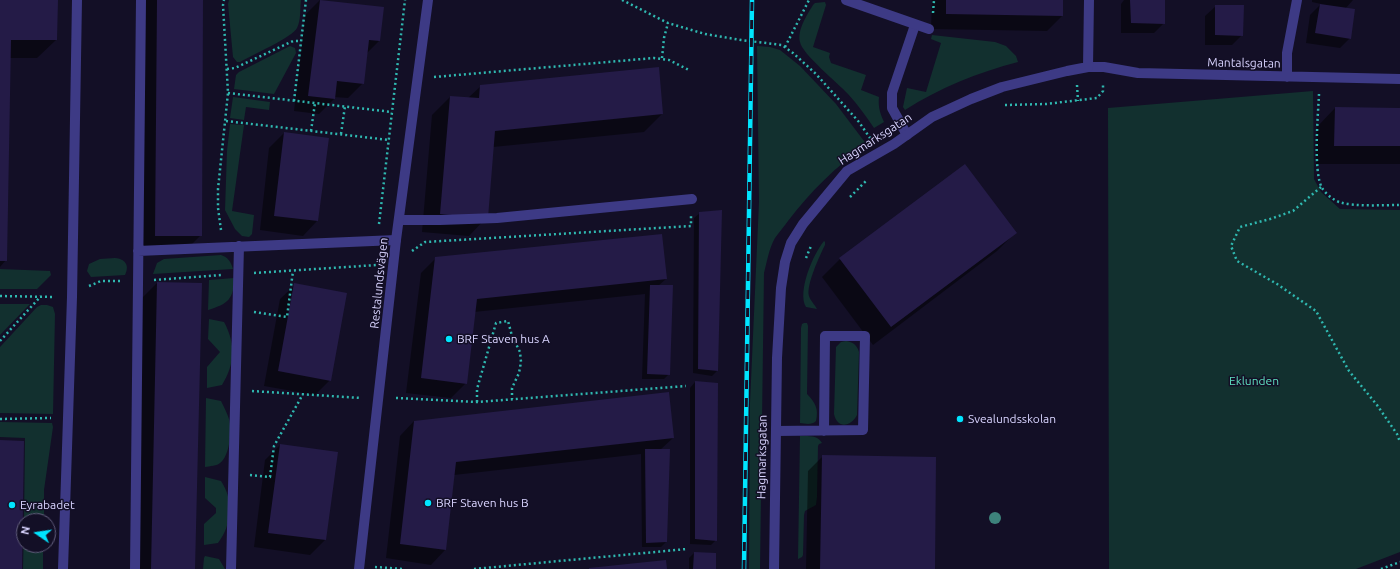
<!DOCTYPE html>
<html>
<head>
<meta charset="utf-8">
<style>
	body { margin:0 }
	#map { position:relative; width:1400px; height:569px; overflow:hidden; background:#130f26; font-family:Ubuntu,sans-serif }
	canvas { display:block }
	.north { position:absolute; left:16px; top:513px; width:40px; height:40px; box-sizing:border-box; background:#130f26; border:1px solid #625e7d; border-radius:50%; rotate:283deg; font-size:11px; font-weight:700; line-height:16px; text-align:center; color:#d9d4ff }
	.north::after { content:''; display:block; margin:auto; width:14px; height:18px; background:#00e5ff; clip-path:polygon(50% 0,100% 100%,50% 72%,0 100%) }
</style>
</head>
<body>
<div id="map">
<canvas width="1400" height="569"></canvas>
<div class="north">N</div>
</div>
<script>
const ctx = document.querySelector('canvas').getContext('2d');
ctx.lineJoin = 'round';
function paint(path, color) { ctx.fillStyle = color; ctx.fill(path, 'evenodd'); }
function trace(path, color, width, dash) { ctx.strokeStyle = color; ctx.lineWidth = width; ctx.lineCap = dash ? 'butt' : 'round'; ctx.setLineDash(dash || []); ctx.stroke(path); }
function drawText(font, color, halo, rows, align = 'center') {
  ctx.font = font + ' Ubuntu,sans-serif'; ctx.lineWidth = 3; ctx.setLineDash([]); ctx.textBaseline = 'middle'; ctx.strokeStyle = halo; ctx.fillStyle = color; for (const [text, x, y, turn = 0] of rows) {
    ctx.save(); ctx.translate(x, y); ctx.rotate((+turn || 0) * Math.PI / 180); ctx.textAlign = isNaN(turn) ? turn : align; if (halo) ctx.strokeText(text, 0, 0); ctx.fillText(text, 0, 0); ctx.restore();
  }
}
paint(new Path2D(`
	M229,0H301C300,8 301,21 297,28C293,37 250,56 240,62H237L233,57L228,4Z
	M825,2L826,5L813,47L830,53L829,57L831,63L866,75L861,90L879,97C878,107 880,113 884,122L874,128C866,116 858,105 848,94C838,83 802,54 800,42C797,30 807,15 813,5L815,3Z
	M932,35L995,42L1006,46L1016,56L1018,62C979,72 939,88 905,110L903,107L907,88L926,92L941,43L931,39Z
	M290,46L295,48L296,53L274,94L234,89L236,75L239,72Z
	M757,46L770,47L780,50L800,66L836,104L867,145C836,166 811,191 788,221C784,227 779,232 775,238C769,248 767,262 764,273L760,569H749L750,403L759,202Z
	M1313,91L1314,179L1321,192L1340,209L1400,210V552L1356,569H1109L1108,108Z
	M233,97L270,102L269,110L246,107L244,120L230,118Z
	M230,124L244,125L232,211L254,215L252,234L249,237L242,236L235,229L225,210L227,151Z
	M824,241L825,242V245C820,255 806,285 809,296C810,300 815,305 817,309L806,307C797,292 813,254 824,241Z
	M221,255C228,257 231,262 233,269L153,274L157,263L164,259Z
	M115,258C125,259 130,265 125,275L91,277L87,271L89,264L100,259Z
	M0,269L50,271L51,275L37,289H0Z
	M234,278C234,299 228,304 208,310L209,280Z
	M0,304H30L0,335Z
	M41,305H47L53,307L55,314L53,414L0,413V347L37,307Z
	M209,319L224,322C236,344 235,364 222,385L207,388V367L220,352L208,339Z
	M804,323H807L808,326L807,394C815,402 819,409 816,421C812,425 806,424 800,423L801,328L802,324Z
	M846,341C853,342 857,345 859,352L857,415C851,427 837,429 834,414L836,347L841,342Z
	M206,398L221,401C224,407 227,413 229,419C232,429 230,456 220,463C217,466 210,466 205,467Z
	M0,422L52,423L53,427L44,490V521H24L25,438L0,437Z
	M800,436C808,436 818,435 822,443L819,444L818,446L817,497L816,505L805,511L804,515L803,555L802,557L798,559Z
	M205,477L221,481C234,500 232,525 218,543L204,545V524L216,513V508L205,498Z
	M24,526V545H43V569H23Z
	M205,556L219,559L225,569H203L204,558Z`), '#12302f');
paint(new Path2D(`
	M0,0H57L56,40L37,58H10L6,260L0,267Z
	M139,0H202L201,235L182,254H137Z
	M320,0L379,41L367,53L363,83L348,98L334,97V99L319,114L294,111L305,15Z
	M932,0H1062V16L1047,31L931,29Z
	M1124,0H1165L1164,23L1154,33H1121V4Z
	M1312,0H1353L1345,9L1350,38L1340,48L1306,43L1310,15L1321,4L1312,2Z
	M1216,6L1242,35L1232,45H1205V16Z
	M481,86L662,114L644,132L493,147L487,217L469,236L422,232L432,115L450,97L468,98Z
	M1335,108L1400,109V164H1316L1317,127Z
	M284,133L317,221L303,236L260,230L269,148Z
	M700,213L717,371L712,376L693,373L694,218Z
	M1015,233L997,251L873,345L822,277L840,259Z
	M436,258L666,279L658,286L669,374L664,379H642L645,294L474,312L466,383L451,398L406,393L421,273Z
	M157,283L194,569H133L139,301Z
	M295,285L330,380L315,395L264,386L280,299Z
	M695,382L716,540L711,545L690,544V388Z
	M414,421L673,438L660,450L666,542L661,547H642L641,454L454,475L445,550L431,565L386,558L400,436Z
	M280,445L325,540L310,555L254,547L265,460Z
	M823,456L933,569H806L808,471Z
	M694,553L715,569H689V558Z`), '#0007');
paint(new Path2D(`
	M0,0H58L57,40H11L7,261H0Z
	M157,0H203L202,236H155Z
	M320,0L384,7L380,41L369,40L364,84L337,81L335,99L308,96Z
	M946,0H1063V16L946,14Z
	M1130,0H1165V24L1131,23Z
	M1320,4L1355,9L1351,39L1315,33Z
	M1215,5H1244L1243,36L1215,35Z
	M659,67L663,114L495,131L488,218L440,214L450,96L479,98L480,85Z
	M1335,107L1400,108V146H1334Z
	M284,132L329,138L318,221L274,216Z
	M965,164L1017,233L891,327L839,258Z
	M722,210L718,371L698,369L699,212Z
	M662,234L667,279L477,299L467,384L421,378L435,257Z
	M157,282L202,283L195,569H151Z
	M294,283L347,293L331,381L278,371Z
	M650,285H673L670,375L647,374Z
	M695,381L718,383L717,541L695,539Z
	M669,392L674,438L456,462L446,550L400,544L414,421Z
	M0,440L24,441L22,569H0Z
	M280,444L338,452L326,540L268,533Z
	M645,449H670L667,542L646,543Z
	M822,455L936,457L935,569H820Z
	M694,552L716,553V569H693Z
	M666,560L667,569H589V568Z`), '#241b47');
trace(new Path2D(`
	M622,0L668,23L705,34L741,40L782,45L793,53L816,74L859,122L870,138
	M933,13L934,0
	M785,47L809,0
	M662,58L664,38L668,23
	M227,69L235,68L293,41H301
	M434,77L654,58L669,60L689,70
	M1077,85L1078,101
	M228,93L392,112
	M1319,94C1318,115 1313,172 1322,188C1326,194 1332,199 1339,202C1356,207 1382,205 1400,205
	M294,101L306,0
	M1005,105L1046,104L1097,98L1103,91V84
	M226,121L389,140
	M311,131L315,103
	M341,134L345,106
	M1321,187L1293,211L1270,219L1240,227L1231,246L1237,261L1277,284L1316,311L1349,371L1377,405L1397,434L1400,442
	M850,197L866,181
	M379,224L405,0
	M221,230L218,208V189L228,93L223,5L224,0
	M412,251L425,242L691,226V216
	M806,258L811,246
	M254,273L377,265
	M154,280L221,275
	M89,286L101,281H121
	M0,296L55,297
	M254,312L287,317L293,271
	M0,341L41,296
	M252,391L361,398
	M396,398L477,402L686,386
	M477,402V389L496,323L508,321L512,336L520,352L521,362L519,373L512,388V399
	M0,419L51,418
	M250,475L270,477L274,446L303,394
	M375,567L403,569
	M474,569L687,549
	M1381,569L1400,562`), '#2fb8b0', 2.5, [2, 3]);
trace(new Path2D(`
	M907,135L892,108V93L915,25
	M399,220H440L497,218L692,199
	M138,251L396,240
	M776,431L863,430L865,336H825L824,431
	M63,569L72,297L77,0
	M135,569L141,0
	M231,569L239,246`), '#3d3a85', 10);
trace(new Path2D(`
	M846,0L929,29
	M1088,67H1104L1138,73L1400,79
	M1287,77V53L1297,0
	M359,569L396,240L428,0`), '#3d3a85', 10);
trace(new Path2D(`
	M774,569L777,358L781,288L785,262L791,243L803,224L847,171L894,144L932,117L971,99L1002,87L1067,71L1088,67L1089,0`), '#3d3a85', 10);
const rail = new Path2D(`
	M744,569L752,0`);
trace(rail, '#00e5ff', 4.5);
trace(rail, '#130f26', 3, [9]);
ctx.fillStyle = '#3d827b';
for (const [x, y] of [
	[995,518]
]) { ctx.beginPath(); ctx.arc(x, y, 6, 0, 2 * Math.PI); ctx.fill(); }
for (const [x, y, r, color] of [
	[449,339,4,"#00e5ff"],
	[960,419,4,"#00e5ff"],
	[428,503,4,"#00e5ff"],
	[12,505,4,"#00e5ff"]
]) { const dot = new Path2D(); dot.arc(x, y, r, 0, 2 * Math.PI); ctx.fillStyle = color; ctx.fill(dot); trace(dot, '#130f26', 1.5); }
drawText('12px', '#d9d4ff', '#130f26', [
	["Mantalsgatan",1244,63,1],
	["Hagmarksgatan",875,139,-33],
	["Restalundsvägen",379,283,-84],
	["Hagmarksgatan",762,457,-89]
]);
drawText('12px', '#d9d4ff', '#130f26', [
	["BRF Staven hus A",457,339],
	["Svealundsskolan",968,419],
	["BRF Staven hus B",436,503],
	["Eyrabadet",20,505]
], 'left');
drawText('12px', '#5fe0c0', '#130f26', [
	["Eklunden",1254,381]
]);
</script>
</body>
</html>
